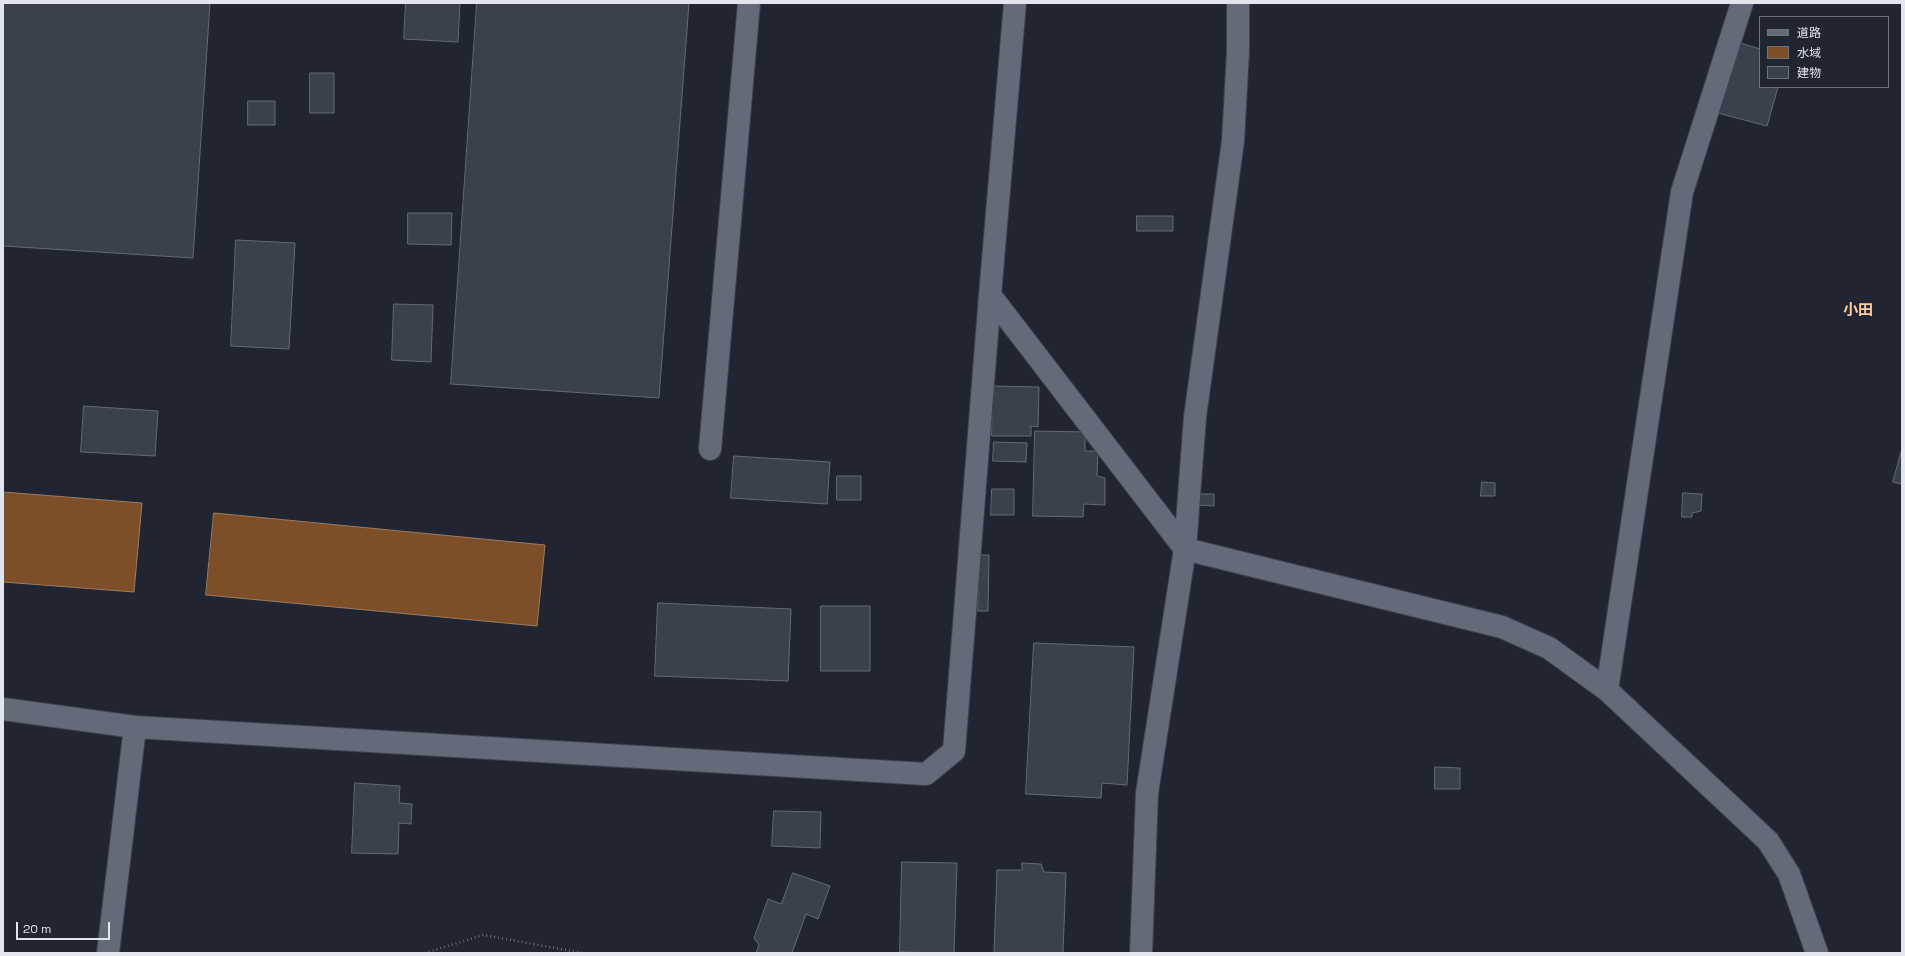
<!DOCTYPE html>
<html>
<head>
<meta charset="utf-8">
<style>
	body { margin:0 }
	#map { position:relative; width:1905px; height:956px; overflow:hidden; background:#212531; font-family:"Space Grotesk","Noto Sans JP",sans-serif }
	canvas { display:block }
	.frame { position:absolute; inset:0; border:4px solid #e2e5ed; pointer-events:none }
	.legend { position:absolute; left:1759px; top:16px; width:130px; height:72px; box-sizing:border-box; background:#212531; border:1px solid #6e727c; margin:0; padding:5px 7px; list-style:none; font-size:12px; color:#e2e5ed }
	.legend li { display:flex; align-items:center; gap:8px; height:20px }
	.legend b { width:20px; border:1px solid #6e727c }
	.scale { position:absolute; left:16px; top:922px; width:94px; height:18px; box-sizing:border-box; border:2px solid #e2e5ed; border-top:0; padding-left:5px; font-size:12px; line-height:14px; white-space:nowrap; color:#e2e5ed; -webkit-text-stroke:3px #212531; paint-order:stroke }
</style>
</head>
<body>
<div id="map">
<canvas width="1905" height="956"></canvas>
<div class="frame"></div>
<ul class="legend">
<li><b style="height:5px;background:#656a78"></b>道路</li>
<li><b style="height:11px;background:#7d4f29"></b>水域</li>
<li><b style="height:11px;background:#3b404d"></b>建物</li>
</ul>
<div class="scale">20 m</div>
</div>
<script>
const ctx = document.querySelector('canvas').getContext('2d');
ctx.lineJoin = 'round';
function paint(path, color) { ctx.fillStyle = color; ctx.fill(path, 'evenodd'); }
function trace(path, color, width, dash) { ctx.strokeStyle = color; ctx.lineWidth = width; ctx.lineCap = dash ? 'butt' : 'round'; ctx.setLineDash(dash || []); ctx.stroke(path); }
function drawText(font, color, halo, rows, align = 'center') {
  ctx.font = font + ' "Space Grotesk","Noto Sans JP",sans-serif'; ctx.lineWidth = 3; ctx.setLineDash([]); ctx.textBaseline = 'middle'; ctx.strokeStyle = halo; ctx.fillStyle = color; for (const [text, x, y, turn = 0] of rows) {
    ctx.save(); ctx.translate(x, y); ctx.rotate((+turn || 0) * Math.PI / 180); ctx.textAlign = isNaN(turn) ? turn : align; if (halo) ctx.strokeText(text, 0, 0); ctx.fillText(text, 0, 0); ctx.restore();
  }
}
const water = new Path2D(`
	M3,492L142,503L134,592L3,582Z
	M214,513L545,545L537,626L206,595Z`);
paint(water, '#7d4f29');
trace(water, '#9b7c64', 1);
const building = new Path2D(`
	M3,3H210L193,258L3,246Z
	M406,3H460L458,42L404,39Z
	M477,3H689L659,398L451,384Z
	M1734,41L1760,49V87H1778L1767,126L1714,112Z
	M310,73H334V113H310Z
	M248,101H275V125H248Z
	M408,213H452L451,245L408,244Z
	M1137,216H1173V231H1137Z
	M236,240L295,243L289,349L231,346Z
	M394,304L433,305L431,362L392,360Z
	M993,386L1039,387L1038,427L1031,426V436H992Z
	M84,406L158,411L155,456L81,452Z
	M1035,431L1085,432V451H1098L1097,476L1105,478V505L1084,504L1083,517L1033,516Z
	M994,442L1027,443L1026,462L993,461Z
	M1902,449V484L1893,482Z
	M734,456L830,462L827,504L731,498Z
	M837,476H861V500H837Z
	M1482,482L1495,483V496H1481Z
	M992,489H1014V515H991Z
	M1683,493L1702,494L1701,511L1692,513V517H1682Z
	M1196,494H1214V506L1196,505Z
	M980,555H989L988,611H978Z
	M658,603L791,609L788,681L655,676Z
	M821,606H870V671H821Z
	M1034,643L1134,647L1127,785L1102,783L1101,798L1026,794Z
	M1435,767L1460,768V789H1435Z
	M355,783L400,786L399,803L412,804L411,824L399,823L398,854L352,853Z
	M774,811L821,812L820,848L772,846Z
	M902,862L957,863L954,953L900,952Z
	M1022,863L1041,864L1044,872L1066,873L1063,953H994L997,870H1022Z
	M793,873L830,886L818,919L806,914L792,953H756L759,945L754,938L768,899L781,904Z`);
paint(building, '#3b404d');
trace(building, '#646a78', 1);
const minor = new Path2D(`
	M990,295L1185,549L1502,627L1549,648L1607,690L1768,841L1789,874L1817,953
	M710,449L749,3
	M1607,690L1682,192L1742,3
	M3,709L135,727L926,774L954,751L990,295L1015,3
	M108,953L135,727
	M1141,953L1147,793L1185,549L1195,417L1233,141L1238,52V3`);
trace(minor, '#3e424c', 24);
trace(new Path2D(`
	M425,953L483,935L583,953`), '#696d77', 2.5, [1, 3]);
trace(minor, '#656a78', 22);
drawText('bold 15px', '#ffcaa2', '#212531', [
	["小田",1858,311]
]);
</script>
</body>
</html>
